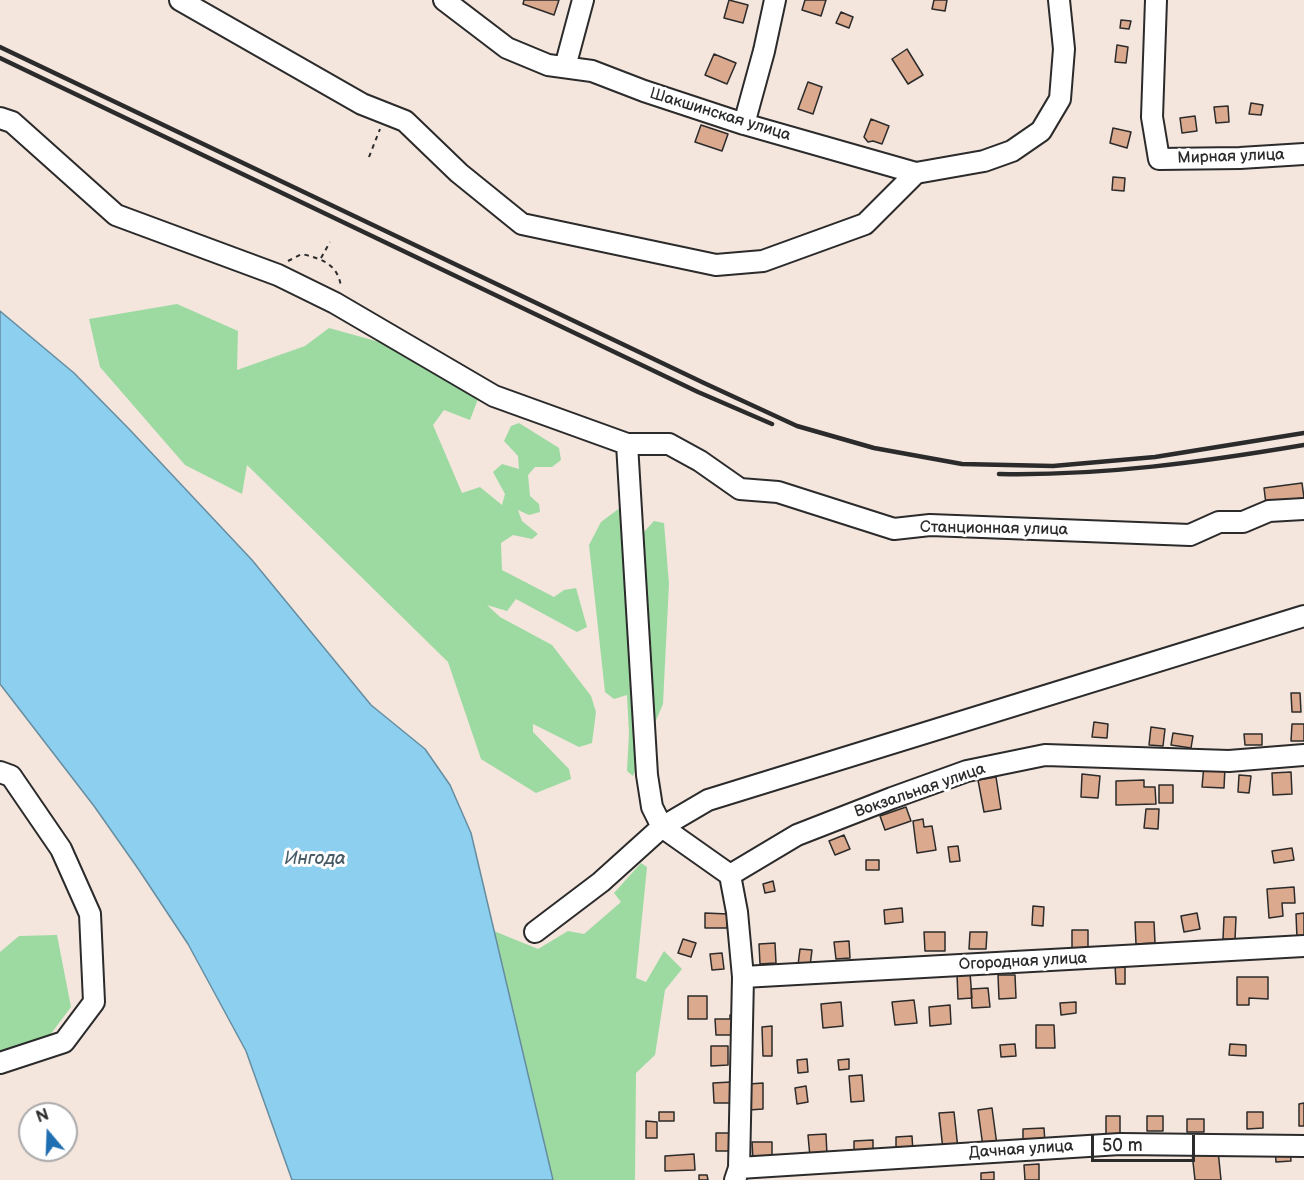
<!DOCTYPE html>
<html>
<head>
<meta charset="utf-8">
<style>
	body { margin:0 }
	#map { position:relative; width:1304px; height:1180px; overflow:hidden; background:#f4e5dd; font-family:"Balsamiq Sans",sans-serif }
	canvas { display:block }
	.north { position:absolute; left:18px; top:1102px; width:60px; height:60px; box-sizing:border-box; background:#fff; border:2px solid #aaa; border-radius:50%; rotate:341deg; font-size:16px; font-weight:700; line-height:24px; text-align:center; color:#2b2b2b }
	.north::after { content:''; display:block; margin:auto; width:21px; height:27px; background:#1f6fb2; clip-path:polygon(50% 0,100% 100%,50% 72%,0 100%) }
	.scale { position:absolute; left:1091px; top:1135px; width:104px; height:27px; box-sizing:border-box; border:3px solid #2b2b2b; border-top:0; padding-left:8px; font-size:18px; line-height:21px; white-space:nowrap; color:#2b2b2b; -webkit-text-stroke:4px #fff; paint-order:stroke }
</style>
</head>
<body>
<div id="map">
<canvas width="1304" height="1180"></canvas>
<div class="north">N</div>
<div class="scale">50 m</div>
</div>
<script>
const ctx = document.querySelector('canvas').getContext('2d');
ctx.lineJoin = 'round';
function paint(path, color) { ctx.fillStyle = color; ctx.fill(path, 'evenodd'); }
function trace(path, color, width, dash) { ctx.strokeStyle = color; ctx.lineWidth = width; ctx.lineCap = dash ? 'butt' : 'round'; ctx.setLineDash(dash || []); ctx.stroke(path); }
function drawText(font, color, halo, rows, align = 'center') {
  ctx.font = font + ' "Balsamiq Sans",sans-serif'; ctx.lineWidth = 6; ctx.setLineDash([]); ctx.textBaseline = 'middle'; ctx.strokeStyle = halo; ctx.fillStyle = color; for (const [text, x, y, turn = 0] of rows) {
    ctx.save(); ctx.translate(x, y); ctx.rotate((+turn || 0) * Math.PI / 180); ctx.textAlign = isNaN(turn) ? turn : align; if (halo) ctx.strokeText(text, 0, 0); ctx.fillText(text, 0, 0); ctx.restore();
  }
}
paint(new Path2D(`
	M177,304L238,331L237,370L305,346L329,328L383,343L478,399L470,420L444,410L433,425L462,493L480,487L502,505L505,494L493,472L502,464L519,469L518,456L504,441L511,426L519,423L559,448L561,460L552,467H535L528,475L530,496L539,504L540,512L529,515L518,510L522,521L538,534L532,539L513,535L501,543L502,570L554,597L564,590L576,588L587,627L577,632L516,599L507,611L487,605L500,617L552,645L591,696L596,712L592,743L579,747L533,724V732L569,769L571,779L536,793L481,759L448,662L247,465L242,494L185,465L100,367L89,319Z
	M621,507L625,519L638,761L633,776L627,771L629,733L627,695L614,699L605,692L589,545L601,522Z
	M654,521L664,523L669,584L665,663L663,704L654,725L650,701L643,533Z
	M641,863L647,867L636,978L646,982L664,951L682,969L665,990L655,1055L636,1073L635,1180H553L494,931L538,949L568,931L584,934L621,902L614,893Z
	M57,935L71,1007L44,1043L0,1058V952L19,936Z`), '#9cdaa2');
const water = new Path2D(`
	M0,311L74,373L130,430L252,560L371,705L425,749L450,785L471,833L553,1180H292L246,1051L188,944L139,870L94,806L0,684Z`);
paint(water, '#8dcfee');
trace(water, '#668da0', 1.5);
const building = new Path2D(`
	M524,0H559L554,15L523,4Z
	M729,0L748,5L743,23L724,18Z
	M805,0H826L821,16L802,10Z
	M934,0H947L945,11L932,9Z
	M841,12L853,17L849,28L836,23Z
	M1121,20L1131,21L1129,29L1120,28Z
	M1117,45L1128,47L1126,63L1115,62Z
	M907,49L923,75L908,84L892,59Z
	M714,54L736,63L727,84L705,75Z
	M808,82L822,87L813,114L798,109Z
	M1251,103L1263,105L1261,115L1249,114Z
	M1228,106L1229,122L1216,123L1214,107Z
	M1195,116L1197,131L1182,133L1180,118Z
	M871,119L889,126L882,144L873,141L868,142L864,137Z
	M701,125L728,134L722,151L695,142Z
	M1113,128L1131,132L1127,148L1110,143Z
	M1113,177L1125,178L1124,191L1112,190Z
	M1302,483L1304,498L1295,499L1296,505L1266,504L1264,488Z
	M1291,693H1300L1301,712H1292Z
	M1094,722L1108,724L1107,738L1092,737Z
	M1292,724H1304V741H1291Z
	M1151,727L1165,729L1163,746L1149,745Z
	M1173,733L1193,736L1191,748L1171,745Z
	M1244,734H1262V745H1245Z
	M1204,765L1225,767L1224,788L1202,787Z
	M1291,772L1292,794L1273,795L1272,773Z
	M1082,774L1100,776L1098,798L1081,797Z
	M1239,775L1251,776L1249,793L1238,792Z
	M996,777L1001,809L984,812L978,780Z
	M1144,780V787H1155L1156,804L1116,805V781Z
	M1159,785H1173V803H1159Z
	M906,807L911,821L885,830L880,816Z
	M1146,809H1159L1158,829L1144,828Z
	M923,819L924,827L932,826L936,850L917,853L913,821Z
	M844,835L850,849L835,855L829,841Z
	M958,846L960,861L950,862L948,847Z
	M1292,848L1294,860L1274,863L1272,851Z
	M866,860H879V870H866Z
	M773,881L775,891L765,893L763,884Z
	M1294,887L1295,903H1282L1283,916L1269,918L1267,889Z
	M1033,906L1044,907L1043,926L1032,925Z
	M902,908L903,922L885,924L884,910Z
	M705,913L728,914L727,928H705Z
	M1197,913L1200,929L1184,932L1181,916Z
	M1304,913V938H1297L1296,914Z
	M1224,917H1236L1235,940L1223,939Z
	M1135,922H1154L1155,943L1136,944Z
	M1072,930H1088V948L1072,949Z
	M924,932H945V951H925Z
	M970,932H987L986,949H969Z
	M683,939L696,943L691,957L678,953Z
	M849,941L850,958L836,959L834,942Z
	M775,943L776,963L760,964L759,944Z
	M800,949L812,950L810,966L798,965Z
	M722,953L724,969L712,970L710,954Z
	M1125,963V984H1116L1115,964Z
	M970,973L972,998L958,999L957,974Z
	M998,975H1015L1016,998L999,999Z
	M1237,977H1268V999L1249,998V1005H1237Z
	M988,988L990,1007L972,1008L971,989Z
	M688,996H707V1019H688Z
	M914,1000L917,1023L895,1025L892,1002Z
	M841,1002L843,1026L823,1028L821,1004Z
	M1076,1002V1013L1061,1015L1060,1003Z
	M950,1005L951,1024L930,1026L929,1007Z
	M737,1014L738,1035H716L715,1019H730V1015Z
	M1036,1025H1054L1055,1048H1036Z
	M772,1026V1056H763L762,1027Z
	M1015,1044L1016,1056L1001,1057L1000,1045Z
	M1230,1044L1246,1045V1056L1229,1055Z
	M711,1046H728V1065L711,1066Z
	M807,1059L808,1072L798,1073L797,1060Z
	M849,1059V1069L839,1070L838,1060Z
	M862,1075L864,1101L851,1102L849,1076Z
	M731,1082L732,1103H714L713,1083Z
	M763,1083V1109L749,1110V1084Z
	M806,1086L808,1102L797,1104L795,1088Z
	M1304,1103V1126H1299V1104Z
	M992,1108L997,1145L983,1147L978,1110Z
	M659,1112H674V1121H659Z
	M954,1112L958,1149L943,1150L939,1113Z
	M1247,1112H1263V1128L1247,1129Z
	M1106,1116H1120V1136H1106Z
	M1147,1116H1163V1131H1147Z
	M1187,1119H1204V1132H1187Z
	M646,1121L657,1122V1138H646Z
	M1044,1128L1045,1143L1023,1144V1129Z
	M716,1133H730V1151H716Z
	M826,1134L827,1155L810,1157L808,1135Z
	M912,1136L913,1152H896V1137Z
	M873,1140V1154L854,1155V1141Z
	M752,1142H772V1159L753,1160Z
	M1290,1148L1291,1161L1276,1162L1275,1149Z
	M1218,1150L1221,1180H1195L1192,1153Z
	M694,1154L695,1170L665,1171V1156Z
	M1039,1164V1180H1025L1024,1165Z
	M994,1172V1180H981V1173Z
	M699,1175H707L708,1180H699Z`);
paint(building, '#dba98e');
trace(building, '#2b2b2b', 1.5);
const minor = new Path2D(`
	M180,0L362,104L405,121L459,173L522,224L716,265L763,261L865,224L916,173
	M444,0L507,48L548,65L592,71L644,91L744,124L916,173L984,161L1012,151L1041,131L1060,99L1064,49L1059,0
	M1156,0L1152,117L1159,159L1240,158L1304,154
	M565,67L583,0
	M0,118L12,122L116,215L278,275L335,303L494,396L627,444L647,775L652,807L662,827L730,875L737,912L743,977L739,1168L735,1180
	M744,124L764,51L775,0
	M627,444H669L700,461L740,489L778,492L894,529L930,525L1190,535L1219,522H1243L1269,511L1304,509
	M0,772L11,776L61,849L90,914L94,1002L64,1042L0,1063
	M730,875L797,835L892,798L967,771L1045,755L1229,761L1304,755
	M535,932L601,882L662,827L708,800L1304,616
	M743,977L1304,946
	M739,1168L1120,1144L1304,1146`);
trace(minor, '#2b2b2b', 24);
trace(new Path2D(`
	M369,157L380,129
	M321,258L330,242
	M288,261L302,254C322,259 338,264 341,287`), '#2b2b2b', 2, [4.5, 4.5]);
trace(minor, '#fff', 20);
trace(new Path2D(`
	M0,47L704,383L797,426L874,448L962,464L1053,466L1155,457L1304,433
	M0,58L698,392L772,424
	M999,474C1102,476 1203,462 1304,445`), '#2b2b2b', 4.5);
drawText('16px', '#2b2b2b', '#fff', [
	["Шакшинская улица",720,115,17],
	["Мирная улица",1231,157,-2],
	["Станционная улица",994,529,1],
	["Вокзальная улица",920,791,-19],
	["Огородная улица",1023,962,-3],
	["Дачная улица",1021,1150,-4]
]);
drawText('italic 18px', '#485c66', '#fff', [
	["Ингода",315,859]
]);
</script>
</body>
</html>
